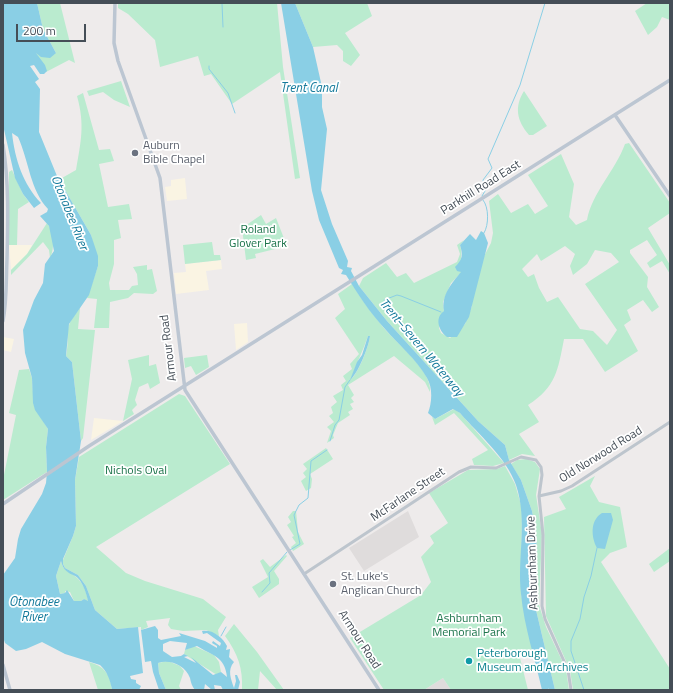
<!DOCTYPE html>
<html>
<head>
<meta charset="utf-8">
<style>
	body { margin:0 }
	#map { position:relative; width:673px; height:693px; overflow:hidden; background:#eeebeb; font-family:"Titillium Web",sans-serif }
	canvas { display:block }
	.frame { position:absolute; inset:0; border:4px solid #454e57; pointer-events:none }
	.scale { position:absolute; left:16px; top:24px; width:70px; height:18px; box-sizing:border-box; border:2px solid #454e57; border-top:0; padding-left:5px; font-size:12px; line-height:14px; white-space:nowrap; color:#454e57; -webkit-text-stroke:3px #fff; paint-order:stroke }
</style>
</head>
<body>
<div id="map">
<canvas width="673" height="693"></canvas>
<div class="frame"></div>
<div class="scale">200 m</div>
</div>
<script>
const ctx = document.querySelector('canvas').getContext('2d');
ctx.lineJoin = 'round';
function paint(path, color) { ctx.fillStyle = color; ctx.fill(path, 'evenodd'); }
function trace(path, color, width, dash) { ctx.strokeStyle = color; ctx.lineWidth = width; ctx.lineCap = dash ? 'butt' : 'round'; ctx.setLineDash(dash || []); ctx.stroke(path); }
function drawText(font, color, halo, rows, align = 'center') {
  ctx.font = font + ' "Titillium Web",sans-serif'; ctx.lineWidth = 3.5; ctx.setLineDash([]); ctx.textBaseline = 'middle'; ctx.strokeStyle = halo; ctx.fillStyle = color; for (const [text, x, y, turn = 0] of rows) {
    ctx.save(); ctx.translate(x, y); ctx.rotate((+turn || 0) * Math.PI / 180); ctx.textAlign = isNaN(turn) ? turn : align; if (halo) ctx.strokeText(text, 0, 0); ctx.fillText(text, 0, 0); ctx.restore();
  }
}
paint(new Path2D(`
	M185,178L187,199L167,201L165,187L171,186V180Z
	M9,245H32L27,254L11,270Z
	M221,260L222,269L206,271L209,290L176,294L174,273L186,272L185,264Z
	M247,323L248,342L236,350L234,324Z
	M3,337L14,339L11,352L3,350Z
	M94,418L123,421L91,440Z`), '#faf4e3');
paint(new Path2D(`
	M408,511L419,537L364,571L349,548Z
	M443,678L451,690H424Z`), '#dfdcdc');
paint(new Path2D(`
	M37,3H60L75,63L69,60L46,72L36,53H56L43,29Z
	M118,3H277L283,67L300,178L295,179L294,172L280,72L232,104L211,74L204,76L198,56L160,67L155,40L128,14L118,8Z
	M295,3H367L372,16L345,33L360,55L351,66L343,61V51L337,45L313,47Z
	M647,3H670V20L662,17L657,27L648,35L635,11Z
	M121,81L130,107L114,100L103,92L89,96L87,91Z
	M524,91L547,126L533,135H529C517,121 514,107 524,91Z
	M83,93L99,150L110,149L114,161L99,164L108,207L129,204L132,219L118,220L121,238L114,240V264L109,283L110,290H129L132,286L138,285L137,274L133,267L147,265V270L152,269L157,291L153,294L134,293L128,298L110,302L109,328H94L97,299L87,298L98,266L91,235L57,176L62,178L76,170C81,141 85,125 77,96Z
	M629,143L670,203V213L648,228L670,265V274L662,261L650,268L647,263L657,255L647,240L630,250V253L648,277L647,287L659,307L652,312L643,300L627,310L631,320L624,325L638,351L605,372L583,339H564C558,370 556,387 528,405L539,422L519,434L535,456L522,454L509,460L505,445L478,421L387,321L359,286L363,278L386,263L397,277L406,273L414,283L457,262L460,254L457,245L464,240L460,245C463,255 460,260 460,271L462,272L451,283L443,302L444,311L439,328L441,333L450,338L465,324L472,306V298L483,258L491,243L493,233L489,201L498,194L511,213L528,204L535,214L548,206L528,175L561,154L574,184L569,217L576,225L587,220C592,193 615,171 625,144ZM565,246L575,254L570,266L573,275L587,264L595,250L611,253L619,262L585,284L617,330L607,345L593,331L580,329L558,297L547,302L539,288L534,274L528,277L522,269L537,254L541,261Z
	M12,170L23,194L29,202L18,209L17,245H9V172Z
	M261,215L266,224L276,218L287,246L255,254L256,258L246,260L242,228Z
	M47,223C54,232 55,248 50,258L49,250L43,242L11,275V270L27,254Z
	M212,242L214,255H220L221,260L185,264L183,245Z
	M352,284C361,299 372,313 383,327C395,342 433,371 430,392L425,382L394,356L348,385L354,395L351,398L354,402L350,404L353,409L348,412L350,415L338,423L333,435L334,438L327,443L331,431L327,427L334,422L329,416L333,413L331,407L337,402L333,396L343,390L341,385L346,381L343,376L352,369L350,364L359,354L335,318L345,309L338,294ZM368,336H370C369,346 358,374 351,379C356,364 363,351 368,336Z
	M80,308L78,329L95,330L83,438L81,441L72,362L66,356C71,333 61,330 80,308Z
	M149,355V366L156,364L160,383L150,389L148,383L139,387L135,400L137,405L132,410L134,414L123,421L132,379L128,360Z
	M207,355L209,367L196,375L191,366L185,368L184,358Z
	M29,369L32,378L34,406L48,429L46,447L47,472L3,500V480L16,415L9,413L19,370Z
	M179,394L185,396L230,464L96,547L126,573L145,581L203,599L226,617L218,630L219,636L206,630L183,631L171,629L168,625L170,618L146,621L148,627L141,630V627L117,629L95,610L86,586L78,575L65,568L63,564V560L73,536L76,526L75,480L79,457Z
	M454,409L460,413L504,463L493,466L474,465L472,459L488,450L454,413L435,425L432,417L435,419Z
	M326,448L333,459L310,474L312,479L311,488L306,491L301,481L306,477L303,473L307,469L303,464Z
	M526,459L535,462L540,469L536,495L542,534L539,605L546,627L566,669L569,690H555L536,610L535,594L537,557L536,534L532,511L521,480L511,464L517,460Z
	M505,466L515,484L522,508L521,594L533,650L519,654L528,690H451L443,678L424,690H384L350,638L421,595L431,582L421,557L434,543L430,536L448,523L429,493L468,470L497,469Z
	M595,476L590,486L599,502L620,507L627,547L610,553L601,562L670,669V690H573L570,670L546,616L544,517L566,509L559,497Z
	M293,511H296L298,532L304,544L293,551L291,547L296,543L292,537L294,536L287,525L291,522L288,517Z
	M670,548V561L654,572L649,564Z
	M286,555L287,556L274,571L279,579V584L259,598L252,587L268,577L260,561L263,559L270,567Z
	M61,561C63,571 69,571 76,577C83,583 86,591 88,600L87,602L84,599L81,601H74L70,592L65,591V593L60,594L56,576Z
	M234,624L257,652L284,690H277L260,671L258,690H242C243,668 238,654 225,636Z
	M194,646L214,655L219,662L221,672L217,675L184,654L185,650Z
	M168,661L180,666L184,671L179,686L181,690H166L159,673L158,663Z
	M89,662C104,666 110,674 112,689L98,690Z`), '#baebcf');
paint(new Path2D(`
	M3,3H37L43,29L56,53L50,58L41,57L36,53L45,65L47,71L44,74H40L34,65L30,66L39,79L35,82L40,89L39,132L57,176L91,235L98,256V266L89,295L69,324L66,356L72,362L81,441L75,480L76,526L73,536L63,559V564L65,568L78,575L86,586L95,610L117,629L138,627L143,673L130,676L131,679L136,680V683L141,686L139,690L112,689C110,680 107,671 100,665L65,654L42,642L26,649L16,651L5,643L3,637V575L15,558L18,539L21,529L42,494L46,483L47,472L46,447L48,429L35,410L33,403L32,378L25,353L23,330L34,300L43,283L45,264L54,251L49,226L40,216L47,212L48,209C30,190 29,161 18,137L12,133C15,160 23,184 41,203L34,208L23,194L15,178L3,125ZM61,561C63,570 68,573 75,576C82,579 87,595 88,601L84,599L81,601H74L67,590L65,593L60,594L56,576Z
	M281,3H295L313,47L322,87V107L327,129L321,190L332,224L348,261L347,267L352,268L351,271L359,286L387,321L478,421L505,445L509,460L521,480L532,511L536,534L537,557L535,594L536,610L555,690H549L548,688V690H542C535,659 524,626 521,594C517,557 528,521 516,485C506,457 479,435 460,413L453,409L435,419L428,413C432,403 433,388 427,378C416,359 399,345 385,329C370,313 357,293 346,275L341,274L343,270L339,268L319,220L312,191Z
	M481,231L484,233L488,243L469,317L457,337H447C439,331 434,318 444,311C441,295 452,283 461,272L457,271L455,267C463,259 463,255 460,245L470,234L476,240Z
	M368,336H370C369,346 358,374 350,380L357,362L362,355Z
	M602,513H611L613,520L605,549L597,548C591,537 590,520 602,513Z
	M155,626L158,630V638L161,640L181,636L179,633L205,641L217,648V646L212,643L213,641L220,646L221,643L207,633L203,634L202,631C213,629 223,638 227,646L226,650L230,649L229,657L234,662C227,670 231,679 234,688L236,681L235,675H237L240,682L238,690H223L221,686L214,685L215,690H212L205,684L204,690H195C192,686 191,683 190,678C185,665 170,659 158,663L159,673L166,690H159L153,672L151,661L145,662L141,630ZM170,641L187,643L185,650L197,646C211,655 225,656 227,677L221,672L213,675L191,657L196,663L184,657L188,656L184,654L181,656L172,657L163,651V644Z`), '#8acfe5');
trace(new Path2D(`
	M222,3L223,27
	M209,66V69L228,93L235,113
	M482,196L485,191L483,180L492,168L488,159L520,85L545,3
	M483,200C489,207 489,225 484,233
	M384,300L397,295L401,296L441,312
	M330,441L335,425L339,420L345,387L350,380
	M290,550L300,544L294,515L299,505L308,498L311,461L327,450
	M262,592L270,583L269,573L287,552
	M221,636L226,627
	M584,690L571,651V641L580,619L584,597L591,576L597,548`), '#8acfe5', 1);
trace(new Path2D(`
	M539,496L561,491L572,486L670,422
	M304,574L459,472L471,467L496,468L521,457L536,460L541,467L542,475L539,496L543,535L542,606L545,619L568,670L571,690`), '#bdc5cd', 3);
trace(new Path2D(`
	M115,3L114,43L118,61L160,178L185,390L379,690
	M615,115L670,196
	M3,145C9,182 8,221 7,259C6,280 7,300 3,321
	M3,504L89,446L670,80
	M3,665L10,690`), '#bcc6d2', 3.5);
for (const [x, y, r, color] of [
	[135,153,4,"#6b7280"],
	[333,584,4,"#6b7280"],
	[469,661,4,"#0f9aa8"]
]) { const dot = new Path2D(); dot.arc(x, y, r, 0, 2 * Math.PI); ctx.fillStyle = color; ctx.fill(dot); trace(dot, '#fff', 1.5); }
drawText('12px', '#5b616d', '#fff', [
	["Auburn",143,146],
	["Bible Chapel",143,160],
	["St. Luke's",341,577],
	["Anglican Church",341,591]
], 'left');
drawText('12px', '#454e57', '#fff', [
	["Parkhill Road East",481,188,-32],
	["Armour Road",169,348,-97],
	["Old Norwood Road",601,455,-32],
	["McFarlane Street",408,495,-34],
	["Ashburnham Drive",533,563,-92],
	["Armour Road",359,640,57]
]);
drawText('12px', '#1b734a', '#fff', [
	["Roland",258,230],
	["Glover Park",258,244],
	["Nichols Oval",136,471],
	["Ashburnham",469,619],
	["Memorial Park",469,633]
]);
drawText('12px', '#0d838f', '#fff', [
	["Peterborough",477,654],
	["Museum and Archives",477,668]
], 'left');
drawText('italic 13px', '#147a9b', '#fff', [
	["Trent Canal",309,89],
	["Otonabee River",69,213,68],
	["Trent–Severn Waterway",421,348,50],
	["Otonabee",34,603],
	["River",34,618]
]);
</script>
</body>
</html>
